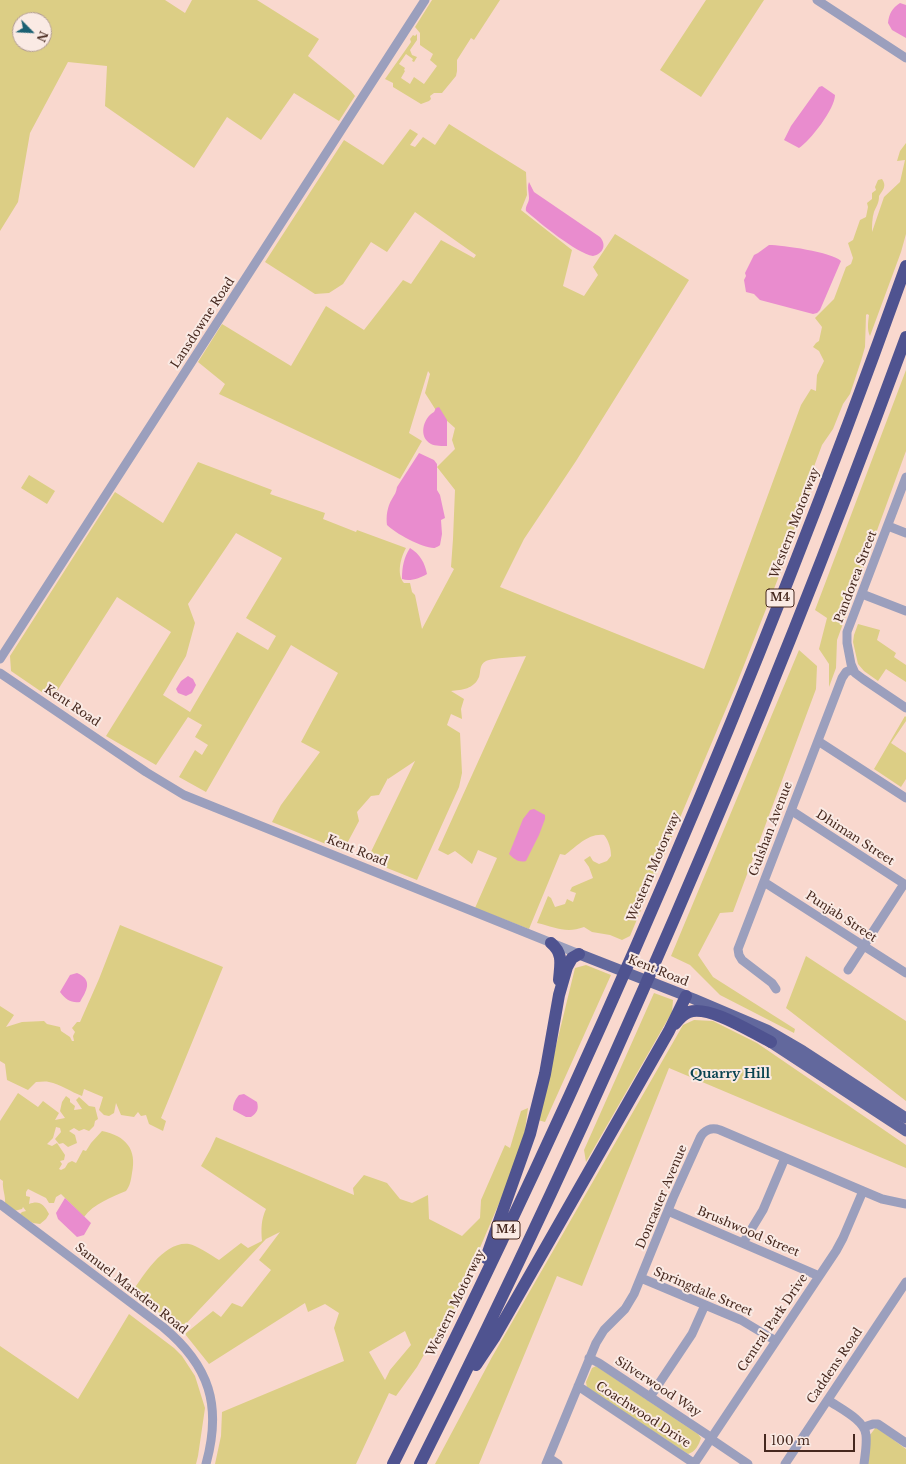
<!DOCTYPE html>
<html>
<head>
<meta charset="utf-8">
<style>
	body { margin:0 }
	#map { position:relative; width:906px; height:1464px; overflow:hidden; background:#f9d8ce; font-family:"Libre Baskerville",serif }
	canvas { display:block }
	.north { position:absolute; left:12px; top:12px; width:40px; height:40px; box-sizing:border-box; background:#faeae4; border:1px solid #b29c95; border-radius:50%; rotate:114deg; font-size:11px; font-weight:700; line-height:16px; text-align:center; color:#46281e }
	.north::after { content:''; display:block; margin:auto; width:14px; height:18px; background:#1b6072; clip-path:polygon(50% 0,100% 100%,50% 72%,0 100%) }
	.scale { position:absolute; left:764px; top:1434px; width:91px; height:18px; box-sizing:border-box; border:2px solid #46281e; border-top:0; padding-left:5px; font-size:12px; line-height:14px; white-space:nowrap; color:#46281e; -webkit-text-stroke:3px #faeae4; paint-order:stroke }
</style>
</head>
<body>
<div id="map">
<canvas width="906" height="1464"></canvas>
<div class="north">N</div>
<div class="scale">100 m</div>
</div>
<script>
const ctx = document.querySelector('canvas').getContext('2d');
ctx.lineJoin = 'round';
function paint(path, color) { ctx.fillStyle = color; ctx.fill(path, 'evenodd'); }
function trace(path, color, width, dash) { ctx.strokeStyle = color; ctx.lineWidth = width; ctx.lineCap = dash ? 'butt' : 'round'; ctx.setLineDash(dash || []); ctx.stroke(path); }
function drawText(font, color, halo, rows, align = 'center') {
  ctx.font = font + ' "Libre Baskerville",serif'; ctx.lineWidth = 4; ctx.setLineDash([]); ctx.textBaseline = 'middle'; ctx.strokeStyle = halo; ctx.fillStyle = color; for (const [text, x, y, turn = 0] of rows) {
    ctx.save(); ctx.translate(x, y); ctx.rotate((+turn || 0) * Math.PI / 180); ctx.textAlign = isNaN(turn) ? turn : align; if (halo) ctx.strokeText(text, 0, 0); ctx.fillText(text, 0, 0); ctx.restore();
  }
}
paint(new Path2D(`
	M0,0H165L185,13L192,0H257L319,39L308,56L351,91L355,96L339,121L294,93L261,140L227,117L194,168L105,106L107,66L68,62L30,133L18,202L0,231ZM20,20H44V44H20Z
	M432,0H500L474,40L471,38L457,60V71L456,76L442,93H434L430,96L431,99L429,101L421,104L393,87V83L385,79L409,45L411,42L410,39L413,35L415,36L417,34V40L410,50L412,55L417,57L414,62L412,61L413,59L406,54L399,64L405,68L404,70L405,71L401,78L410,84L414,77L424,84L437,66L430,60L433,54L420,45V33L415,27Z
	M706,0H764L701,97L660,70Z
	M449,124L526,172L527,195L521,210L572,250L563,286L584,296L598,275L593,267L615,234L689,280L576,461L524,539L500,587L704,669L801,405L811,389L816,391L817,375L824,361L819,351L813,347L816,343L819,341L822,327L815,318L834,299L846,267L851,264L853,258L848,243L853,240L860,220L866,217L868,207L867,203L872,199V193L876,190L875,187L878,180L882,179C887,186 883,190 879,196C879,203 877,205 874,212C872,218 872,226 872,232L884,197L900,182L905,160L897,161L900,151L906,143V234L901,252L870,336C867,330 868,322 869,315L867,314L866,315L865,347L861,361L850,394L843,404L833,429L822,445L809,480L812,485L788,545L790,548L737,683L630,936L622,940L610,935L592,932L584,927C566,934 555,927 537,923L548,896L551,898L555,907L565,904L567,899L573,902L576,893L570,891L572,887L593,878L589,867L584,860L590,856L593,861L599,864L607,861L611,856C611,849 609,841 604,835C588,833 576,847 565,855L560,854L529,929L475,908L497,858L478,850L472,864L455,851L448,855L438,850L526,656C518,657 492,658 486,661C479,665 481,671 479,677C474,689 462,690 451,691L464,699L461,709L462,719L451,714L447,725L460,733L462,773L459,787L417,880L367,860L415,761L388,779V778L379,795L371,796L357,812L359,821L343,851L272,822L281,805L320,752L301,742L338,673L291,645L206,792L179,777L195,750L202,755L208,745L195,737L202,725L188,717L156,765L106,736L171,632L117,597L52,699L11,671L10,656L115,492L163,523L198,462L272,490L270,494L325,513L323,519L356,532L357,530L406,548C401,557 396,574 404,583H410L412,592L415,595L422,629L454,569L451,567L453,539L455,490L437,467L455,449L452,440L455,428L437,412L425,393L430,374L428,371L409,433L422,441L400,479L219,394L225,384L198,362L222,324L291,366L326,306L364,330L403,280L411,284L441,240L474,258L476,255L415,212L387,252L371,242L343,284L329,293L315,294L265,262L344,140L383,165L410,129L418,134L410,145L415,147L423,137L435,145ZM236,533L282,558L246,618L276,636L268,650L237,632L190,712L163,695L186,656L195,623L188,604Z
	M906,370V451L837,640L836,668L829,687V664L819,649L827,618L815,610Z
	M29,475L55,491L47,504L21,488Z
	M858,624L880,630L877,640L896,653L894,657L906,665V682L886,669L878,681L864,671L858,664L853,642L854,635Z
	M799,650L817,666L816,689L733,912L720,913L698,955L713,977L795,1029L794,1033L720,995L690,965L671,956Z
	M905,716L906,717V721L891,743L906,753V779L901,787L874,769Z
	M120,925L223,967L161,1118L166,1121L163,1131L149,1124L146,1115L141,1116L138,1112L134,1117L121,1115L116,1103L114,1113L109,1116L104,1115L99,1110L103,1097L84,1089L82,1096C71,1092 60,1084 49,1082C45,1081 40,1082 36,1082L28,1090L7,1080L5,1064L0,1061V1006L14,1015L6,1027L22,1022L44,1021L47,1024L60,1027L61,1031L70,1037L72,1041H74L73,1036L75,1032L72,1028L77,1022H80L99,979Z
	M806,956L906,1021V1101L786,1008Z
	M586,965L611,975L545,1122L538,1120L575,968Z
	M654,993L673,1000L672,1012L586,1162L584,1150Z
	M694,1020L713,1021L757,1043L906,1145V1168L669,1068L582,1286L557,1276L479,1464H435L492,1357L683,1025Z
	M18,1093L38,1107L43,1101L59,1113L55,1120L65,1118L60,1111L62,1102L66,1096L70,1099V1102L75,1106L74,1110L82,1109L76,1100L79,1097L89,1106L95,1107L98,1119L95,1121L94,1126L89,1131L84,1129L79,1131L74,1128L69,1131L75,1135L77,1143L68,1147L63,1143L59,1144L55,1139L61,1132L60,1128L56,1127L53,1138L47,1144L52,1146L57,1143L65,1155L64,1160L60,1161L62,1164L59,1169L61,1170L65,1168L68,1163L72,1161L76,1163L83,1150L86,1151L91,1143L102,1131C126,1136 137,1149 132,1173C131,1180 130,1186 126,1191C112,1197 93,1204 84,1217L61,1194L56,1197L54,1203H49L46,1198L28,1189L26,1192V1196L30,1197L29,1204C39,1200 44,1204 49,1214L46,1219L40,1224L33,1223L19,1215L22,1212L26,1211L23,1207L22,1209L14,1211L5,1204C6,1196 2,1189 3,1181L0,1179V1121Z
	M528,1108L524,1138L506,1187L452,1313L434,1337L417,1367L396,1396L389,1393L356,1464H215L221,1436L222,1412L344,1361L334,1328L339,1313L325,1304L308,1312L305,1303L209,1364L185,1334L213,1311L221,1317L232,1303L242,1307L271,1270L259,1260L280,1232L266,1239L181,1329L132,1292C144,1275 164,1241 189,1244C196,1245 211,1255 219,1260L241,1243L248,1248L262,1241C261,1229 261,1220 266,1209L201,1166L210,1150L216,1137L354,1195L353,1188L364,1175L387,1183L400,1199L412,1203L428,1195L429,1219L462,1236L480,1218L481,1200L505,1145L510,1148L521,1111ZM405,1331L411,1345L390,1370L385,1380L369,1352Z
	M129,1314L174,1348L182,1356L195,1376L205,1408L198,1456L196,1464H0V1346L78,1399Z
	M596,1366L698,1434L701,1438C699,1445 695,1452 688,1454L587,1388L586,1382L592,1368Z
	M876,1427L906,1449V1464H868L870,1435Z`), '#dcce85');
paint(new Path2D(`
	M900,3L906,5V38L892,30L888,23C889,14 892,8 900,3Z
	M822,86L835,95C835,109 810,141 799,148L784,140L791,126L819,87Z
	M529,182L534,192L600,237C607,245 603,254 593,256C576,253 540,223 526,211C525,206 529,203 529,198C529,192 527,187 529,182Z
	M769,245C782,245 832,252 841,261L820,310L817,313L813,314L760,300L754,294L746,292L744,280L746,276L745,273L754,255L758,253Z
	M439,407L447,420V446C443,446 435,446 431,444C418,437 423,418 434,412L436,408Z
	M419,453L434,460L437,464V490L440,495L445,518L441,520L442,534L440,545C439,546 435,548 434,548C422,548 395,533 387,525C386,517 387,507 392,499C395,494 396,493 397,487Z
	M410,548C420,554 425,563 427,574C420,578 410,582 402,579C402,567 404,557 410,548Z
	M188,676L193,679L196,685L192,693L186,696L178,693L176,689L181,681Z
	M534,809L545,815V819L539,835L526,861C519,863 514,859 509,854L523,819L530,810Z
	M77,973C93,980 87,990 80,1002C71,1003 66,1000 60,992L70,975Z
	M244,1094L257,1102C259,1109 257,1113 251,1117H246L233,1110C233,1104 235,1100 239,1095Z
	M65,1198L91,1223L84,1235L77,1237L58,1219L56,1213Z`), '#e98cce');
trace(new Path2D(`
	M817,0L906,58
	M906,477L847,632V643L851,664L855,673L863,679L906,708
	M888,526L906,533
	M862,594L906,611
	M0,659L425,0
	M0,673L146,772L184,795L579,954
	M818,741L906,798
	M792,811L906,885
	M764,882L906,973
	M848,970L904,884
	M776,989L772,983L742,960L739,955L738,949L842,678L846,672L853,669
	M0,1204L163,1327C210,1366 222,1406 206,1464
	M668,1211L819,1276
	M743,1243L763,1210L785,1158
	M641,1278L741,1320L776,1341
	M589,1358L599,1363L712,1438
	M578,1386L695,1464
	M650,1397L692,1334L705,1305
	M828,1400C839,1408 865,1420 866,1435C867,1445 865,1455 864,1464
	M864,1427L873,1424H878L906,1443
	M711,1439L748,1464
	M549,1458L558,1464
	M546,1464L596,1343L604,1330L625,1309L634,1294L673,1198L700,1138C704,1130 711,1127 720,1130L863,1191L882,1199L906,1204
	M694,1464L836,1251L843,1238L863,1191
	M785,1464L906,1282`), '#9b9fbd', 9);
trace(new Path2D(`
	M579,954L694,999L767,1030L803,1051L906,1118
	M764,1038L906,1131`), '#62689d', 11);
trace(new Path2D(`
	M551,943C564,954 560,965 559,980
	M675,1024C679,1019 683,1014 689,1012C710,1005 752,1033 771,1042
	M486,1258L530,1134L545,1074L559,995L567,967L572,958L579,954
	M476,1365L494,1338L669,1031L686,996
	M393,1464C588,1076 760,675 906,266
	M420,1464C604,1098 765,721 906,337`), '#4f5390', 12);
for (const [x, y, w] of [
	[780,598,28],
	[506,1230,28]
]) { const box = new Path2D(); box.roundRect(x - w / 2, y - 9, w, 18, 3); ctx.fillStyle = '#faeae4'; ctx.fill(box); trace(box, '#46281e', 1); }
drawText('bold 11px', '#46281e', null, [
	["M4",780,598],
	["M4",506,1230]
]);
drawText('12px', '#46281e', '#faeae4', [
	["Lansdowne Road",203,323,-57],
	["Western Motorway",795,523,-69],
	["Pandorea Street",856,577,-69],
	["Kent Road",72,706,34],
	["Gulshan Avenue",771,829,-69],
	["Dhiman Street",855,838,33],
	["Kent Road",357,851,22],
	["Western Motorway",654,867,-67],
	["Punjab Street",841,917,33],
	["Kent Road",658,971,22],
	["Doncaster Avenue",662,1197,-67],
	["Brushwood Street",748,1232,23],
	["Samuel Marsden Road",131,1289,38],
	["Springdale Street",703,1292,23],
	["Western Motorway",456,1303,-64],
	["Central Park Drive",773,1323,-56],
	["Caddens Road",835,1366,-56],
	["Silverwood Way",658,1387,33],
	["Coachwood Drive",643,1415,33]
]);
drawText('bold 13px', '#084351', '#faeae4', [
	["Quarry Hill",730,1074]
]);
</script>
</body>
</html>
